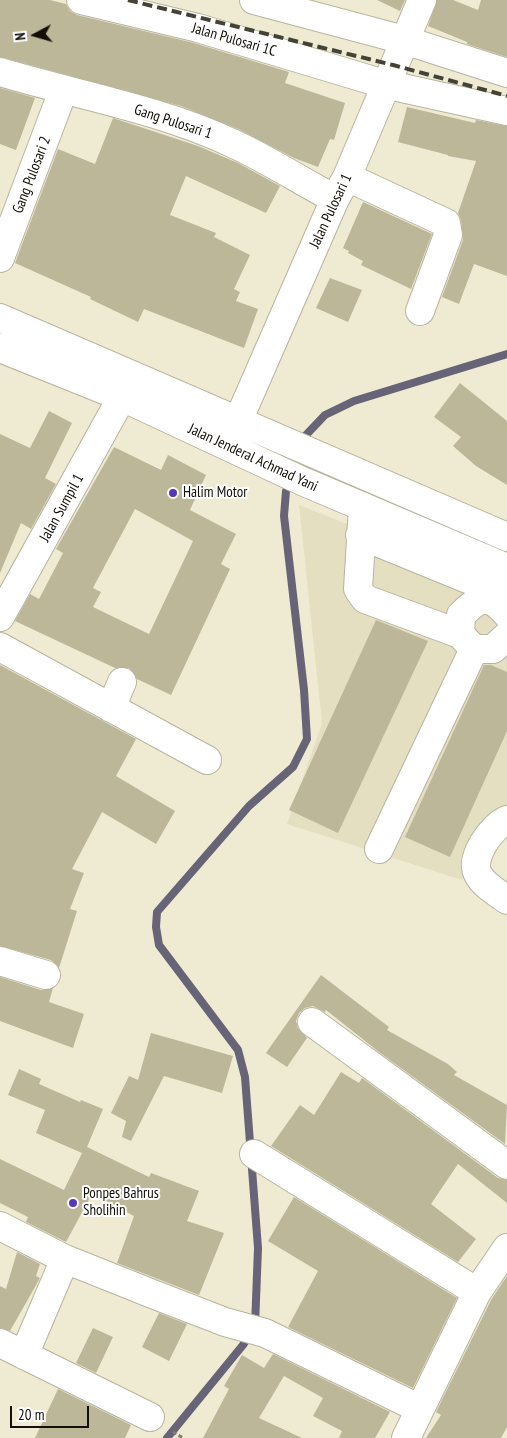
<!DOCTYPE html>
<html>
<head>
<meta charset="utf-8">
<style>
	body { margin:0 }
	#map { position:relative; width:507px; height:1438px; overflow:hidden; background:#efebd3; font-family:"PT Sans Narrow",sans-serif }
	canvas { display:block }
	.north { position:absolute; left:10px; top:10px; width:50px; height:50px; -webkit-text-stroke:4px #fff; paint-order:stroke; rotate:264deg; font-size:14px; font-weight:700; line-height:20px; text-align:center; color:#110f07 }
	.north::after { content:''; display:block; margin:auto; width:18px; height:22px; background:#110f07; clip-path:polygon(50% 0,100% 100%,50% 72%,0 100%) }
	.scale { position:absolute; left:10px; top:1406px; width:79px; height:22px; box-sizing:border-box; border:2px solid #110f07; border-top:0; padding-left:6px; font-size:15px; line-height:18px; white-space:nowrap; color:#110f07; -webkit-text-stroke:4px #fff; paint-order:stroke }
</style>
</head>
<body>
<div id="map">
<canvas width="507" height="1438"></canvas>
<div class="north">N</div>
<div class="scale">20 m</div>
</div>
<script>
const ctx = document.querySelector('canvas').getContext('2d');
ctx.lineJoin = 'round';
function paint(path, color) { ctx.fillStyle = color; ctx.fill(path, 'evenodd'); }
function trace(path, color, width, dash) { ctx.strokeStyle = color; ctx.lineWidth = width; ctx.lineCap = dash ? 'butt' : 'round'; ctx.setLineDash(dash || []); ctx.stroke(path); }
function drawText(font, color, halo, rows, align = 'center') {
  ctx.font = font + ' "PT Sans Narrow",sans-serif'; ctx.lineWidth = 4; ctx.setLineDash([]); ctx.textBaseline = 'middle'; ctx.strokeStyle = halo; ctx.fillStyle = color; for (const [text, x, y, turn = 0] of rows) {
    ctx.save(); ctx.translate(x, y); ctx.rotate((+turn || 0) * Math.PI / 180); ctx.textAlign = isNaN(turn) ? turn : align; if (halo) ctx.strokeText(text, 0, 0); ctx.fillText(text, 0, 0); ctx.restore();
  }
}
paint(new Path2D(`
	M299,505L507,587V806L497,812L462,880L287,824L322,723Z`), '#e4dfc1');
trace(new Path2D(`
	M167,1438L243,1345L255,1326L258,1248L245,1077L238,1050L159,945L156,927L157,912L249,806L293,767L307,739L304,690L284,516L286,491L306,435L325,415L354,401L507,354`), '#666476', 8);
paint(new Path2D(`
	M0,0H50L66,4L70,11L77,15L194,43L289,72L285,83L345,103L334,140L330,139L318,167L294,158L238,129L181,106L0,57Z
	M377,0H405L400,11Z
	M437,0H453L478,10L481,0H507V57L467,44V42L428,26Z
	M0,88L35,98L16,150L0,144Z
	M407,107L475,123L476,120L507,126V276L474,264L459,304L442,297L463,240L461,220L458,213L476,161L448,156V155L398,142Z
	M113,118L198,146L238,163L280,186L266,213L186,176L170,215L216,233L214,237L250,255L234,289L240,292L236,301L258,309L244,348L144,309L138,322L90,299L91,297L15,263L58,149L95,164Z
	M363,202L432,234L411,289L361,265L363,261L348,253L349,251L343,248Z
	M330,278L362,290L348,322L316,308Z
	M460,383L507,421V485L476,466L453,446L461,437L434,417Z
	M49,411L72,423L45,478L56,484L31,529L21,523L0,573V434L30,448Z
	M114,447L161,470L168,455L206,475L190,510L236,534L221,564L230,569L171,695L137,679L129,668H115L15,621L30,594L39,599L63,553L56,549ZM135,509L193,541L149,634L93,607L101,592L93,588Z
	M376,620L428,641L338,833L289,810Z
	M0,665L136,739L116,776L175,811L156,844L102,812L72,869L84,873L70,909L77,911L59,968L51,960L0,946Z
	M484,665H491L507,672V731L450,857L405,837Z
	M321,975L389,1027L387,1030L448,1064L457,1072L454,1075L507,1105L505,1144L379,1052L326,1010L325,1012L313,1006L305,1008L299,1013L296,1021L298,1028L307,1038L287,1067L266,1053Z
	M0,977L41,990L53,988L49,1002L84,1014L73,1048L0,1021Z
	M151,1033L233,1056L222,1093L164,1076L131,1141L122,1137L126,1121L111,1113L129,1076L138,1080Z
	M19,1069L41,1079L39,1084L80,1102L81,1100L103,1109L87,1147L149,1177L151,1173L199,1191L187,1221L224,1233L199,1295L117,1263L134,1216L92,1194L66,1242L26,1222L28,1217L0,1203V1159L64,1190L82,1153L36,1133L45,1110L8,1095Z
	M341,1072L359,1083L362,1078L498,1178L507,1180V1203L458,1164L431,1204L476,1239L458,1262L271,1146L300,1105L314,1115Z
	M294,1197L457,1298L413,1388L288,1327L318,1271L268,1241Z
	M17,1252L40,1264L36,1276L40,1278L10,1331L0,1328V1286L6,1289Z
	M507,1276V1427L501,1438H426L441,1415L436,1412L491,1300Z
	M159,1313L187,1324L169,1361L142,1347Z
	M93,1328L113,1337L96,1373L76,1363Z
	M273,1354L390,1412L375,1438H339L342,1431L313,1416L323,1398L284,1376L259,1418L302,1438H203L229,1389L224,1386L242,1355L264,1368Z
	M58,1389L131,1425L125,1438H35Z`), '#bcb798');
const minor = new Path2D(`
	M81,0L198,28L384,84L507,111
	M254,0L404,40L507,73
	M0,72C77,95 159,109 232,143C267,159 301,181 335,199
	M347,177L446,223L448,235L420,311
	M0,258L63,91
	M238,421L335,199L347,177L422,0
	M363,507L358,589L365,599L460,634
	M360,535L507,595
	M507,614C488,593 481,596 461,615L460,634L474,649H493L507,636
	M0,617L122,397
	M0,647L207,760
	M111,708L122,682
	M507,820C492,826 469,858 478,874C483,885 498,893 507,900
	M379,849L474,649
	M0,961L46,975
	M312,1022L507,1165
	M254,1154L477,1292
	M0,1226L65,1259L150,1293L225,1322L265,1333L418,1408
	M0,1343L150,1417
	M24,1355L65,1259
	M406,1438L477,1292L507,1248`);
const major = new Path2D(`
	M0,318L507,537
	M0,348L122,397L302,481L507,568`);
trace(minor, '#b8b49e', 30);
trace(major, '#b8b49e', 30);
trace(new Path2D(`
	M173,1432L183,1438`), '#827f6e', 3, [4, 2.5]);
trace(minor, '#fff', 28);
trace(major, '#fff', 28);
trace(new Path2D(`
	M128,0L393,65L507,96`), '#444135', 4, [10, 5]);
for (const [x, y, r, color] of [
	[173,493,5,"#573ab2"],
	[73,1203,5,"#573ab2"]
]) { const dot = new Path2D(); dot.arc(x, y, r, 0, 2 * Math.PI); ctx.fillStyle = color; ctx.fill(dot); trace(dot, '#fff', 2); }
drawText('15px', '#110f07', '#fff', [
	["Jalan Pulosari 1C",234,40,16],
	["Gang Pulosari 1",173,122,18],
	["Gang Pulosari 2",32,175,-69],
	["Jalan Pulosari 1",331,211,-65],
	["Jalan Jenderal Achmad Yani",253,458,25],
	["Jalan Sumpil 1",62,508,-61]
]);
drawText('15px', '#110f07', '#fff', [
	["Halim Motor",183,493],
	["Ponpes Bahrus",83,1194],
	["Sholihin",83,1211]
], 'left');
</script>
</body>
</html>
